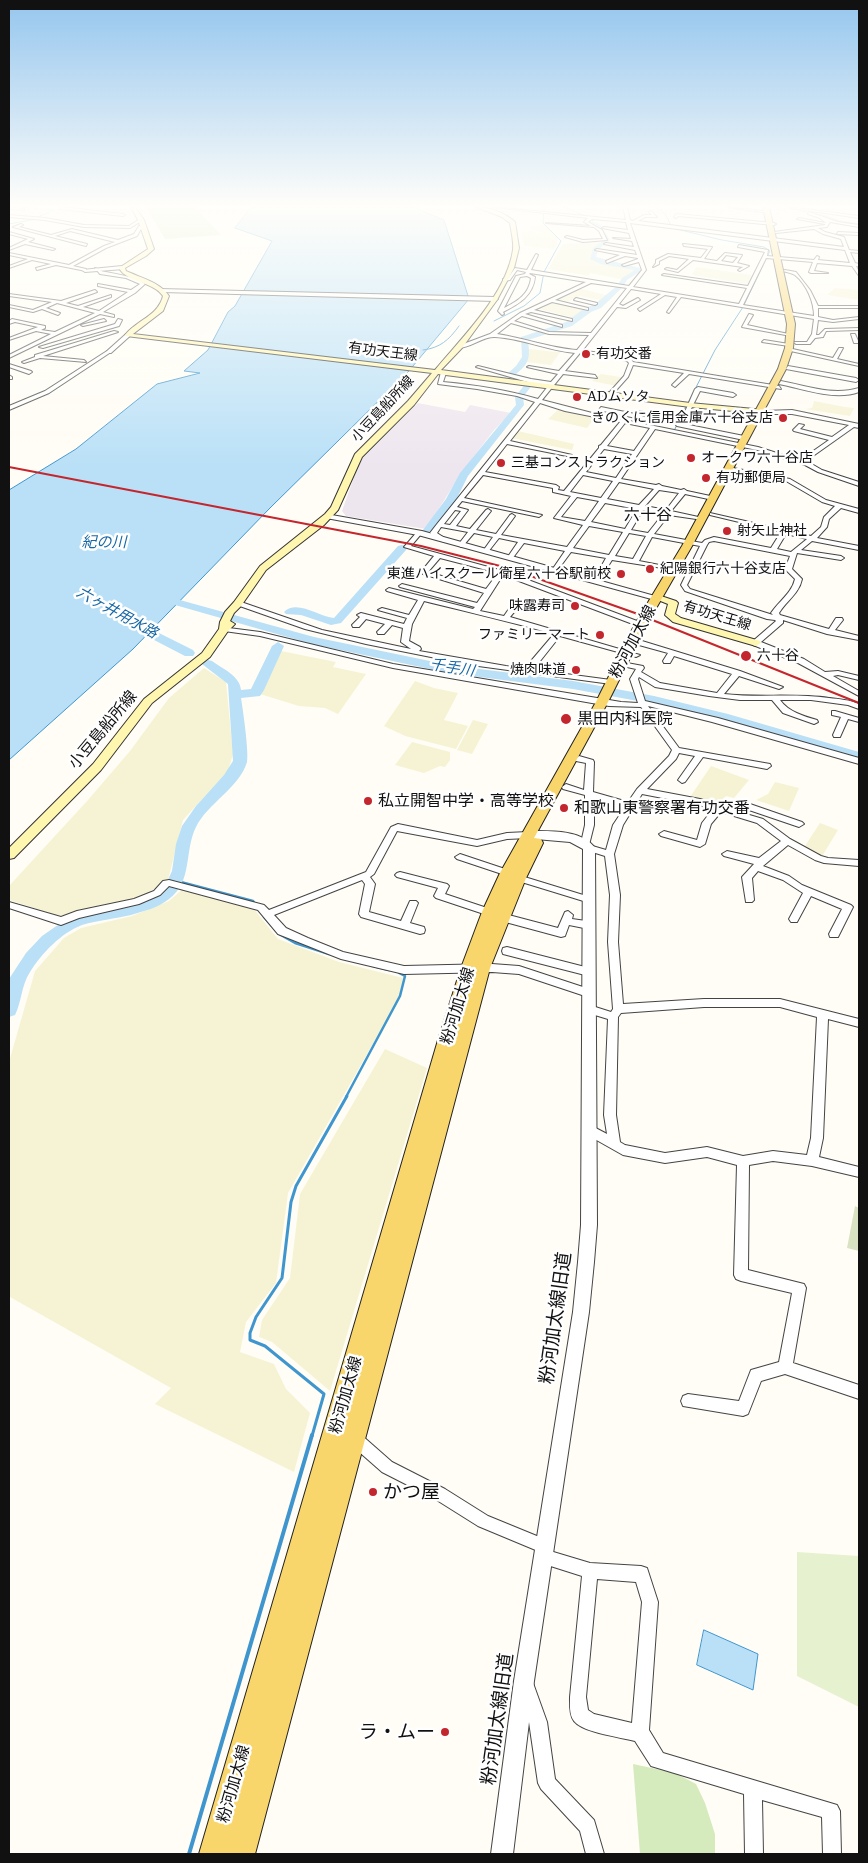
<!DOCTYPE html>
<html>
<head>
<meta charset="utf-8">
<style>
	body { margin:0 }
	#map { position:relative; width:868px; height:1863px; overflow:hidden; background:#fffdf5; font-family:"Roboto Serif",serif }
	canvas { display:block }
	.frame { position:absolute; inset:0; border:10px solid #111; pointer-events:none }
</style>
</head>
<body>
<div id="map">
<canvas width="868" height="1863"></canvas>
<div class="frame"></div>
</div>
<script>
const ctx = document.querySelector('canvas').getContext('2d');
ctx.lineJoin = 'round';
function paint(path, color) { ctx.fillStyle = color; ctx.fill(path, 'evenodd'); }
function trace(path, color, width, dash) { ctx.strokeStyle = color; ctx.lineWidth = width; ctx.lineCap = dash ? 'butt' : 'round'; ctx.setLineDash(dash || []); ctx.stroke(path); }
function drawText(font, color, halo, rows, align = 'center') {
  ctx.font = font + ' "Roboto Serif","Noto Sans JP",serif'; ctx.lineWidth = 5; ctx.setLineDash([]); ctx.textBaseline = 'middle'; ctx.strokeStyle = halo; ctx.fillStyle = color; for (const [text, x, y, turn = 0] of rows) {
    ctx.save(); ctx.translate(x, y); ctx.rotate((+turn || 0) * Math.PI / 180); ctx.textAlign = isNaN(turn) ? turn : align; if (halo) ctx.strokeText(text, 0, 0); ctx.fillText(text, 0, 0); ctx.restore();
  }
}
paint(new Path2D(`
	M418,403L465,412L470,405L511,413L494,430L462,472L426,529L346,516L342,511L358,466L363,458Z`), '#eee6ef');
paint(new Path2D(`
	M545,225L557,237V245L554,249L524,246L522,233L531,231L538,234L543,233L528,227Z
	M606,241L592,251L590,257L592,259L639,269L621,279L590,273L589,276L548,269L563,244Z
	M696,267L753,275L749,284L692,275Z
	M578,288L605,295H606L600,300L580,296L565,303L553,300Z
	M835,288L859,290V300L827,295Z
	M552,301L585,310L575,318L536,308Z
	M528,349L557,352L561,351L551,365L526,362Z
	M601,374L621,377L623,378L617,386L592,381Z
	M814,401L845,407L854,408L850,416L805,409L812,408Z
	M559,409L596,416L587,428L548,419Z
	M518,431L574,444L572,450L511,438Z
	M281,651L336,662L333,667L366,674L338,714L325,708L299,706L260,694Z
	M204,668L226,682L233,754L228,771L183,820L168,880L140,898L69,915H56L9,900V886L88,800L130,751L169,698Z
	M415,681L434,688L458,693L444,720L468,726L456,749L405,736L384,726Z
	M473,720L488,724L472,754L457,750Z
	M412,742L450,752V760L445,767L440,766L424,773L395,765Z
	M711,766L749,780L734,798L726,796L719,808L688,800Z
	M775,782L799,788L789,811L756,800L768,794Z
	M820,823L838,830L821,858L803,849Z
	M183,889L253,908L278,939L339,962L403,978L399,998L288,1193L276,1283L246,1322L240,1352L274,1364L286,1389L310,1413L294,1472L155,1404L171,1388L10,1297L9,1062L35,971L64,938L81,928L132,916L169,901Z
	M385,1049L427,1068L330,1391L272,1342L259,1337L262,1320L290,1278L300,1194Z`), '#f6f3d4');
paint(new Path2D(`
	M146,207H195L221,235L165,239Z
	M633,1764L675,1773L696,1784L705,1803L715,1834V1854H640Z`), '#d5ebbd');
paint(new Path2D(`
	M855,1206L859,1208V1251L847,1248Z`), '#d9e3c4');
paint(new Path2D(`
	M797,1552L859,1556V1707L797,1676Z`), '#e6f2cf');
const water = new Path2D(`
	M252,207H413L444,220L469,299L408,372L270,508L133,649L9,760V490L76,449L157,384L200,373L184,371L208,350L228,312L235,306L272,241L235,228Z
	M704,1630L758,1654L753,1690L697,1665Z`);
paint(water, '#b9e0f7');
trace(water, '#3f96cf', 1);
trace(new Path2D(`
	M564,207L586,216
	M655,207L666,215L672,228L722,240L764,247L770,251L743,307L715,350L688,403
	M9,224L31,220L54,210L21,207
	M494,321L524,306L540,293L544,272L561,241L543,223L544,207
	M423,350C440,348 449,340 459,326
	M674,431L686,406`), '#3f96cf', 1);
trace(new Path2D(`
	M177,881L253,901L255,904
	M264,917L272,926
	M279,934L295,943L329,954
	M373,966L389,970
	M346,1097L400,996L405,976L399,973`), '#3f96cf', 2.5);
trace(new Path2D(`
	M312,1436L324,1394L265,1346L250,1340V1333L256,1317L282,1278L291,1202L296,1186L347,1096`), '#3f96cf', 3);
trace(new Path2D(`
	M189,1854L312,1435`), '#3f96cf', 4);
paint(new Path2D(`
	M768,207L816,211L840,220L859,223V227L837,223L815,215Z
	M593,216L596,218L593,222L599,223L610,240L598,250L596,257L644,269L627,280L623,287L601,308L591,312L572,326L528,340C530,357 530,363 516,374L531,379L533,384L523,397L524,405L468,476L456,500L432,532H424L423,530L446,499L460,473L516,405L515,397L526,383L506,375L516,366L522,357L521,337L566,322L585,308L595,304L618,285L622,278L635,270L601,264L590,259L593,248L604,240L595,226L586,223Z
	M402,545L406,546L407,548L406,550L341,623L331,625L301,615L286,614L284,612C297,599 319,617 334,618L398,546Z
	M158,594L314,637L449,665L573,681L654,696L728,714L859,752V760L800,745L718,720L654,704L573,689L449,673L312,644L154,599L152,597Z
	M131,619L193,650L195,653L193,656H185L127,626L125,623L127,620Z
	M278,642L284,646L264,690L260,696L241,698C243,710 249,752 247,762C240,787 207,804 196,827C184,851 193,881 169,899C158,908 144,911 131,915C115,919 98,920 82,925C61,933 42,953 30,972C21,986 22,1001 15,1015L9,1017V979L26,953L42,936L68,918L138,901L152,895L166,884L172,871L176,844L182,826L196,806L224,775L233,761L228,684L202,664L208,660L212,661C223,669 240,676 241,690L251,689L272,646Z`), '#b9e0f7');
const minor = new Path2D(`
	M9,207L23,209L25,210L9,209Z
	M61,207L123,214L125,215L123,216L60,209Z
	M493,207L626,220L623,207H627L630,220L633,221L644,215H652L649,212L651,211L657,217H645L638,221L844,247L841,239L823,234L814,229L776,233L774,232L825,225V224L797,219L799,218L826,223L820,218L808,214L809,212L838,222L859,225V227L830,222L827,227L818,228L825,232L844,237L849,250L859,251V253L850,252L855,263L859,264V266H856L859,272V276L852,266L817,263L814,271L828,273H811L809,272L813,262L766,258L743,305L814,316C814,302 807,285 795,275C792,273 786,272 783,271L785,270L796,272L810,290L818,306H859V308H818V317L833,320L859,317V319L833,322L818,320L816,335H819L825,329L859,328V330L826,331L823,337L815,338L810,344H796L794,342H807L812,334L814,319L681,297L669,313L667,312L677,297L665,295L640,311L638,309L661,294L631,289L619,304L623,306L638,298L640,300L626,308L617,307L582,351L605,353L631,359L633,362L779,386L781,389L689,374L675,387L672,385L684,373L633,365L628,377L611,396L608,394L624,376L629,363L627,361L605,355L580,353L565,371L595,375L597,378L563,374L542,400L596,414L601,407L635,414L639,411L675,419L677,420V422L640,415L636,418L603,411L600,415L758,447L805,462L809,454L829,440L794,431L793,430L799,424L804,425L800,429L832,437L849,425L792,414H765L763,413V411L792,410L859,424V428L854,427L813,456L810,463L822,470L859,482V486L818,472L805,465L757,450L655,429L621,479L656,485L659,484L662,486L681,490L684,489L687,491L715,497L716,498L713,500L685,494L671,511L703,518V520L669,515L654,534L702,543L705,540L714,537L771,548L781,532L710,515V513L811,536L821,527L824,517L835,506L822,502L786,481L726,470L725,469L728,467L790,479L826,500L859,509V513L841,508L829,519L827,527L817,538L859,546V550L812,541L801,550L841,556L844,558L841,560L797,553L792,569L802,579C799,594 786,601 779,613L780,615L829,629L836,618H842L843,620L835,630L859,636V640L827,634L783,620V623L761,642L804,659L825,672L838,671L859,676V680L838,675L833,676L859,691V696L798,663L753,645V641L776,621L775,620L767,619L685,591L681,585L700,546L652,537L639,561L675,568V570L612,560L598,582L596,583L593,581L606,558L571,552L557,571L555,572L552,570L565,551L524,543L512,559L510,560L507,558L518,542L499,538L488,552L486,553L483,551L493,537L474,533L463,546L461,547L458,545L468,532L441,527L437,533L446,539V541L444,542L431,534L430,533L437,524L535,402L517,396L477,389L438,384L441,372L446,373L443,382C475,385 507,390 538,399L549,385L531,383L476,367L478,366L531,379L551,382L558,374L527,367L529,366L559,371L575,353C548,351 522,338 495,337C483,336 471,348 458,348V346L490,334L520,313L586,282L530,273L529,274L535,277C533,296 519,304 503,312L504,314L502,315L498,311L516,276L525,274L526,272L517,270L510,280L504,281L503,279L508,278L515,268L527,270L536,254L538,255L531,270L629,286L642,270L639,262L624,266L622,265L638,259V258L625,256L607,263L606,261L620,255L595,250L597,249L637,255L635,250L604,244L606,243L634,247L632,241L613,238L631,239L629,233L602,228L604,227L628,230L626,222L592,219L588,222L602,230L607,240L583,242L565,237L567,236L583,240L603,239L599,231L594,227L546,223L591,226L584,222L588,218ZM630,223L845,250L850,263L818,260L819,257L817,256L814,260L767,256L768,250L739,245L738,247L765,252L748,286L664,274L662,275L747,288L739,304L633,287L646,270ZM527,276L531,278C529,294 518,301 504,308L520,277ZM591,283L627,288L591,333L549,332L514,321L522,316L562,327V325L525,314L531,312L572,321V319L534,310L552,302L588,310V308L555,300ZM511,323L549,334L589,335L577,350C550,348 524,338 497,334ZM540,403L565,411L620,422L601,445L599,446V448L564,491L558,490L559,487L556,485L485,472L507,444L572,457V455L510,441ZM625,423L650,428L634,451L607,446ZM604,449L632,454L616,478L586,472ZM483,475L553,488V492L571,496L554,518L583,525L567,547L501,535L515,516L512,514L510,515L496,534L476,530L491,511L488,509L486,510L470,529L456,526L468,510L457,507L462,501L539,517L542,515L464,498ZM583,475L613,481L601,498L570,492ZM619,482L654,489L639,505L607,499ZM659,490L679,493L666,510L645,506ZM577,497L599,501L585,521L561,517ZM605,503L637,509L625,529L591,522ZM455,510L461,511L450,525L444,524ZM643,510L663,514L648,533L631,530ZM589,526L623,532L609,555L573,548ZM629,533L646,536L633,559L615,556ZM786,534L807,539L791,552L777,549ZM714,541L790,556L785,569L795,579C792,593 779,601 771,613L773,615L690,589L687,585L707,545L709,542Z
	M728,207L770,212L768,213Z
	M676,214L774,223L776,224L774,225L678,216L676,218L674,217Z
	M9,215L45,218L84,225L129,226L140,219L143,220L130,228L84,227L45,220L9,217Z
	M21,224L23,225L19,227L51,235L72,229L118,240L134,234L139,226L142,227L137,236L106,248L73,266L86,269V271L56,265L37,270L36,268L51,264L32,260L9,268V266L28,259L9,255V253L69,265L104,246L115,242L70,231L55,236L87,244L86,246L13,227Z
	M9,232L34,239L28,242L55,249L53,250L25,244L9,250V248L28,239L9,234Z
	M838,232L859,233V235L837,234Z
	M683,244L712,247L704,259L717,261L725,253L742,255L737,263L749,266L740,271L738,270L743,267L693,260L678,272L665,269L667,268L677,270L689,259L669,256L659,261V264L653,267L656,263V260L668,254L701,258L708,249L684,246ZM726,255L738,257L733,263L721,261Z
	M95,268C99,269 101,272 106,272C120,275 133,276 145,284L135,293L103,312L114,315V317L100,314L9,358V355L51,334L36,331L9,340V338L38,327L15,322L9,324V321L12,319L45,326V328L41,330L55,332L95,313L57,303L46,308L60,313L58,315L42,309L33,312L9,307V305L33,310L52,302L9,296V294L61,301L95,290L97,292L66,303L78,306L111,295V297L83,307L99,311L128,292L98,286V284L131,290L140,284L126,278L100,274Z
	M576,298L597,303V304L595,305L574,300Z
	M749,314L753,315L747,325L793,335L791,336L742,327Z
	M104,319L106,321L83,326L81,325Z
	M118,319L122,320L119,326L43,348L39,347L115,324Z
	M114,331L118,332L43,356L84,360L86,362L40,358L24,363L22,362L35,357V355Z
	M851,334H855L859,343H854Z
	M764,340L789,344L791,345L789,346L762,342Z
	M788,348L833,358L839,348H843L837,359L859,364V366L786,350Z
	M107,351L111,352L49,393L9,410V406L45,391Z
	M9,364L31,371L32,372L29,374L9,367Z
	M788,366L856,378L859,380L856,382L786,369Z
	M9,375L12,377V379H9Z
	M781,381C807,386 833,396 859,388V392C835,401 804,389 779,384Z
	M698,387L733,393L736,395L733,397L700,391L689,413L684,414L695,389Z
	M679,423L744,436L747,438L744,440L677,426L676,425Z
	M419,531L422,533L411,546L507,572L645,624L638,626L503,575L480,611L504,616L513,603H519L520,605L510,617L640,655L636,657L560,636L537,665H531V661L554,634C511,622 468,612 424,601L412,624L409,641L420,647L421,649L419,651L506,666L611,680L615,682L611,684L471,665L366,644L305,629L234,604L241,602L322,630L411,649L401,642L403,628L392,625L384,634H378L377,632L385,624L366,619L359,627H353L352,625L360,617L357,615L361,613L404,624L407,618L378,610L382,608L409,615L418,600L387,591L386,590L389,588L473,609L475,607L400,587L399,586L402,584L477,603L484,593L423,574L421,572L434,556L404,547L417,532ZM440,558L498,573L486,589L428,572Z
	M221,627L260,632L393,664L621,702L638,703L630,679L636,669L627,667V663L643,666L644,668L641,672L660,683L717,693L732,674L674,656L670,663H664L663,661L668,653L639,645V641H642L740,671L783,687L779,689L739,676L724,694C759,698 794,693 829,698C839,699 850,700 859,704V709L848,705L811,700H780C789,712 803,716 817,720L818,722L814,724L783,713L772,700H740L709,696L655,687L639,677L638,679L645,701L718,718L859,758V764L712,722L648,706L679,748L770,764L771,766L767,769L703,757L685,782L682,783L678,780L695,756L679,753L676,759L647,789L700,799L739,811L744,804H750L802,822L804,824L799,827L749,810L746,814L763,819L790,839L821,856L828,858L859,860V866L824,863L815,860L788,845L763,866L789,876L802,885L851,905L853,907L838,937H830L829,934L842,909L811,896L797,922H791L789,919L803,893L783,880L758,871L752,878L754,900L752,902H746L742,877L754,864L724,856L722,854L727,851L759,858L781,841L757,823L721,812L711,824L705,844L700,847L661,836L659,834L664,831L697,840L702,823L713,809L699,805L642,794L623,825L614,854L620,895L618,942L623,1004L704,999H780L859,1019V1027L828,1019L823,1138L819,1157L859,1167V1177L812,1166L773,1161L749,1165L748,1270L804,1284L806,1288L793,1363L859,1385V1399L785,1374L761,1381L748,1414L743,1416L683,1406L681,1401L683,1396L688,1394L739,1401L751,1370L779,1362L792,1293L741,1281L736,1279L734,1275L737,1165L707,1157L665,1163L623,1155L584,1133L582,1129L584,1125L588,1124L607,1134L604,1115L608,1019L585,1012L584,1009L585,1006L589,1005L611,1012L613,1009L608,942L610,895L605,856L586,850L584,848L586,846L581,843L585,825V795L563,789L562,787L566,784L584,790L586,763L576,761L575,759L579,756L593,760L594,762L593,792L628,802L637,789L669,756L672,750L641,707L609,706L393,668L260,636L224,631L220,629ZM594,798L625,807L613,825L606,850L589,845L594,825ZM704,1007H780L817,1017L811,1138L807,1155L773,1151L743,1156L707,1147L665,1153L625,1145L620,1142L616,1115L618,1017L621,1013Z
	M832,711H835L859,718V722L848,719L840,737H834L833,735L841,717L832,715Z
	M398,824L477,840L507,833L528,832L533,835L528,838L507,839L477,846L397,831L374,874L370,877L375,884L369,912L401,921L410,901H416L418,903L410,923L424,927L425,930L424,933L420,934L361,917L359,914L365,884L362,880L274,915L286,928L308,938L343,952L404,966L492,964L519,966L592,990L593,993L592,996L588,997L519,974L492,972L404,974L341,959L278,934L258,910L169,886L160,895L139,904L79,918L61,925L9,908V902L61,917L77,911L134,899L154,891L163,881L169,880L264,905L269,910L366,872L391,827Z
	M460,854L511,871L513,873L508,876L457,859L455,857Z
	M400,872L447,884L449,886L445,894L493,910L495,912L490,916L436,898L434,896L438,888L397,877L395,875L397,873Z
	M518,875L593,898L595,900L590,903L515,880L513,878L515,876Z
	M568,911L573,915L572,919L593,922L594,925L593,928L589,929L569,925L565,936L561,937L498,920L496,917L501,913L558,928L565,912Z
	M507,947L589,968L593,969L594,972L593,975L589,976L503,954L502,951L503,948Z
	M354,1431L359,1433L392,1462L445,1489L488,1516L549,1541L552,1546L550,1551L590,1563L641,1566L647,1568L658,1602L649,1730L663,1753L837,1805L840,1811L841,1854H823L822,1817L762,1800L763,1854H745L744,1794L651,1766L635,1741C620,1737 584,1733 574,1721C569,1715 570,1704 570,1697L582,1576L538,1562L535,1557L538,1551L478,1526L435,1499L382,1472L349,1443L347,1438L349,1433ZM597,1579L636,1582L642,1602L632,1723L594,1714L588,1710L586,1697Z
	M527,1681L533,1683L547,1722L555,1779L594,1820L604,1854H586L580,1831L541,1789L538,1783L529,1722L519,1689L521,1683Z`);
const tertiary = new Path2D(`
	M789,207L859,216V218L791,208Z
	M122,266L124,269L85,272L82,270Z
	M160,289L495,297L498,299L495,301L162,292Z
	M126,334L131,335L111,353H107V351Z
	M326,514L422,531L662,598L658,601L655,600L418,535L326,518Z
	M528,831C548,831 582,829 595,848L597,1225L594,1262L589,1312L534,1681L513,1854H491L514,1681L573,1312L578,1262L581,1225L583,849L570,842L524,838L522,835L524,832Z`);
const secondary = new Path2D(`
	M131,207H135L144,220L154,249L146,256L125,268L126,271C141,278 160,282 169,296L163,311L133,334L435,370C463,336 506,295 513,250C514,241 511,231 510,223L502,217L476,207C489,206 505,213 515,222L519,248L514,268L497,300L462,348L441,370L690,403L765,410L769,412L765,414L690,407L438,374L414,405L362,457L338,510L324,525L266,570L241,606L234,613L230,621L235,624L228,631L210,657L152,703L101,770L14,858L9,859V848L93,764L144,699L202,653L219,629L220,622L225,612L234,602L260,566L325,514L331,507L355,454L408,401L432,373L126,336L125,335C137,320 158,316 163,296C153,281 127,283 119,268L148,249L138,220Z
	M658,595L676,601L678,603L675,614L681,618L760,641L761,643L756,646L673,622L665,615L668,604L653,598Z`);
const primary = new Path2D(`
	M763,207H769L795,324L793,348L786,369L692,546L647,624L608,702L534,838L541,839L543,843L526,878L490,968L255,1854H199L438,1040L461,968L482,912L500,873L596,702L635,624L682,546L778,369L785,348L787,324Z`);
trace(minor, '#444', 2);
trace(tertiary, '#444', 2);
trace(secondary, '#333', 2);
trace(primary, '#222', 2);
paint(minor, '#fff');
paint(tertiary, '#fff');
paint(secondary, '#fff6b0');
paint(primary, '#f9d66b');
trace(new Path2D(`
	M9,467L421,546L508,568L635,613L859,703`), '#c4262e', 2);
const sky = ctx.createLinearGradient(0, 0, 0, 468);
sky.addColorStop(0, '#95c6ee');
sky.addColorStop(0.44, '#fffefa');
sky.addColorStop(1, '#fffefa00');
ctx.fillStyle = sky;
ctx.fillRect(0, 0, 868, 468);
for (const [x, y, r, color] of [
	[586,354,5,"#c4262e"],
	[577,397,5,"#c4262e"],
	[783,418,5,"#c4262e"],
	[691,458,5,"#c4262e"],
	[501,463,5,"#c4262e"],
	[706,478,5,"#c4262e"],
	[727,531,5,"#c4262e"],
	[650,569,5,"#c4262e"],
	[621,574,5,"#c4262e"],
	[575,606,5,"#c4262e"],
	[600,635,5,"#c4262e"],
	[746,656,6,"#c4262e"],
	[576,670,5,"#c4262e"],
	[566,719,6,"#c4262e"],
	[368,801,5,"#c4262e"],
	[564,808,5,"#c4262e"],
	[373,1492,5,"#c4262e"],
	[445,1732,5,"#c4262e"]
]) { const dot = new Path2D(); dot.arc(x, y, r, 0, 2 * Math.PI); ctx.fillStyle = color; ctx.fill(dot); trace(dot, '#fff', 2); }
drawText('14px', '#111', '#fff', [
	["有功天王線",383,352,7],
	["小豆島船所線",383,409,-47],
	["有功天王線",717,616,17]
]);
drawText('14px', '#111', '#fff', [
	["有功交番",596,354],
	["ADムソタ",587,397],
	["きのくに信用金庫六十谷支店",773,418,"right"],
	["オークワ六十谷店",701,458],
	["三基コンストラクション",511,463],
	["有功郵便局",716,478],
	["射矢止神社",737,531],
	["紀陽銀行六十谷支店",660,569],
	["東進ハイスクール衛星六十谷駅前校",611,574,"right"],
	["味露寿司",565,606,"right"],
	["ファミリーマート",590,635,"right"],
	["六十谷",757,656],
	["焼肉味道",566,670,"right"]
], 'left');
drawText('italic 15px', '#1768a6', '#fff', [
	["紀の川",104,543],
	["六ヶ井用水路",117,613,29],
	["千手川",452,668,9]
]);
drawText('16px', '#111', '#fff', [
	["六十谷",648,515]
]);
drawText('16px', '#111', '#fff', [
	["粉河加太線",633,642,-62],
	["小豆島船所線",103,730,-50],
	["粉河加太線",458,1006,-73],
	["粉河加太線",346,1395,-74],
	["粉河加太線",234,1784,-74]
]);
drawText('16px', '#111', '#fff', [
	["黒田内科医院",577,719],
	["私立開智中学・高等学校",378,801],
	["和歌山東警察署有功交番",574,808]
], 'left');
drawText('19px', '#111', '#fff', [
	["粉河加太線旧道",556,1318,-82],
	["粉河加太線旧道",498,1719,-82]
]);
drawText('19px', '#111', '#fff', [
	["かつ屋",383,1492],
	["ラ・ムー",435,1732,"right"]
], 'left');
</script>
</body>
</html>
